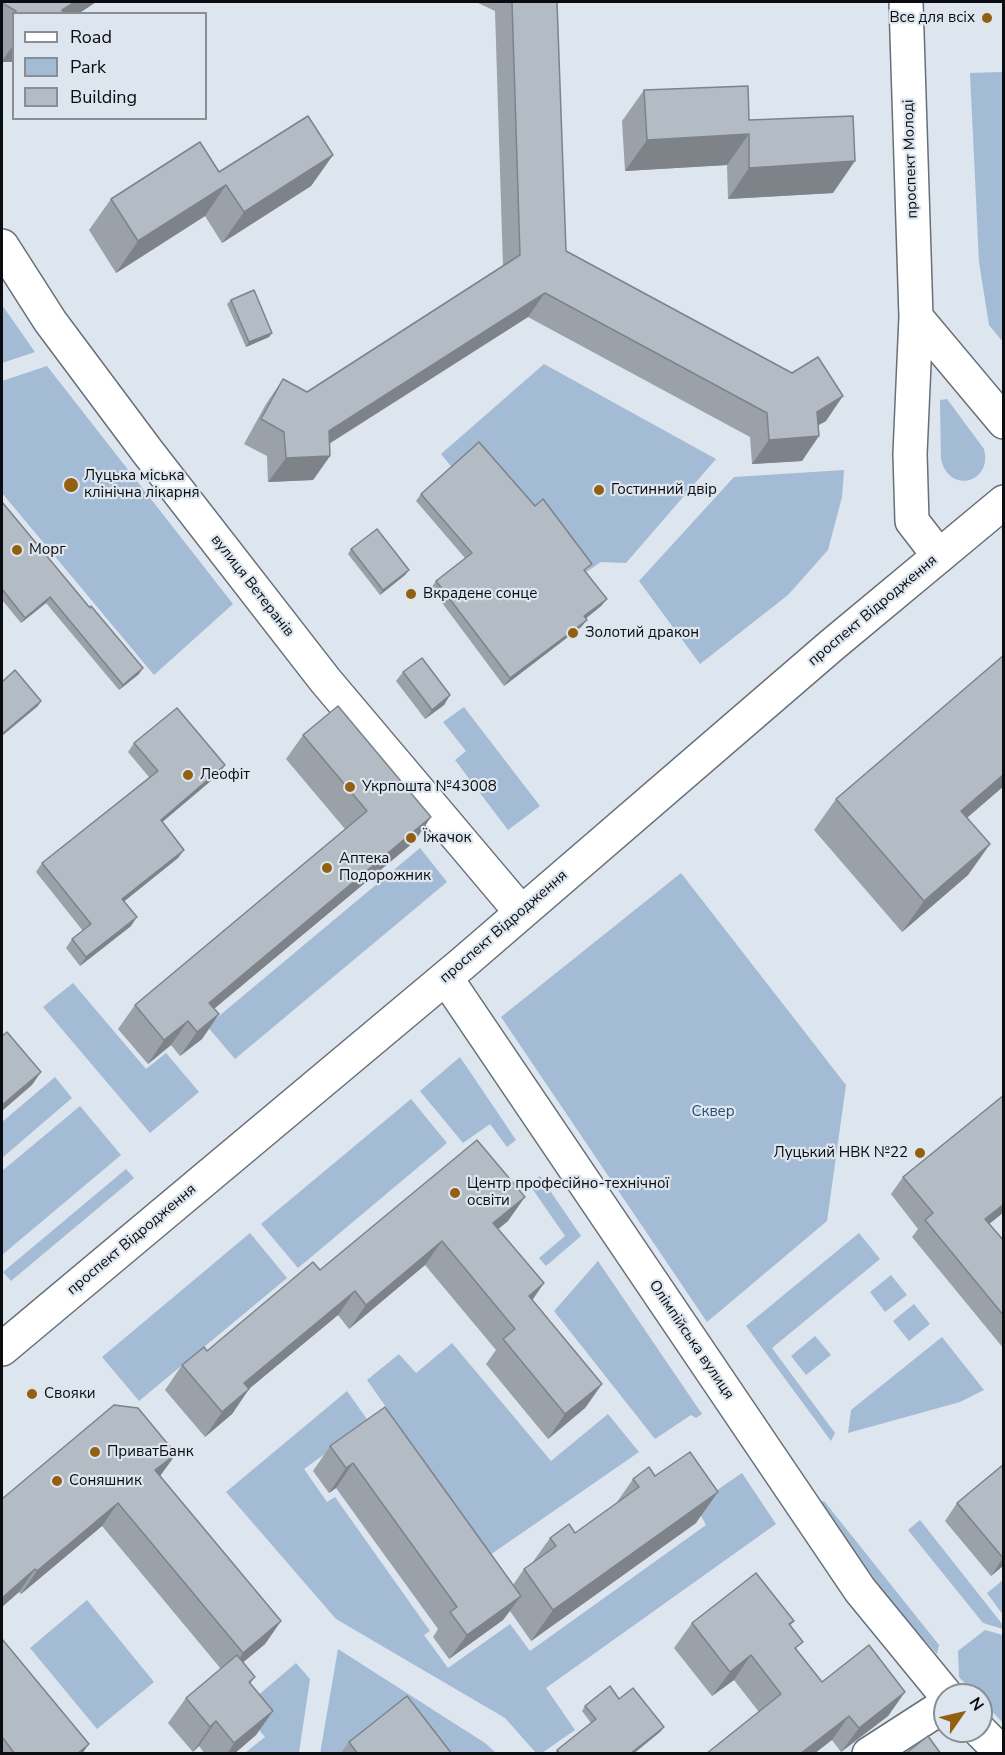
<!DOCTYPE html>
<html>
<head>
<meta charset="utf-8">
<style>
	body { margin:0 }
	#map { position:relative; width:1005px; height:1755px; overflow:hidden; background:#dde5ee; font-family:"Nunito Sans",sans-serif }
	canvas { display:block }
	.frame { position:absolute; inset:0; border:3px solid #0a0c0f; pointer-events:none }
	.legend { position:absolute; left:12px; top:12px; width:195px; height:108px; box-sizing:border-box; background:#dde5ee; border:2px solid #898e95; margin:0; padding:8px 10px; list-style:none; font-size:18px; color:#0a0c0f }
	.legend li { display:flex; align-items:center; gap:12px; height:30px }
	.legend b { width:30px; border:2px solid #898e95 }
	.north { position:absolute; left:933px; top:1683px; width:60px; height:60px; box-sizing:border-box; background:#dde5ee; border:2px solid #898e95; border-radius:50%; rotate:56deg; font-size:16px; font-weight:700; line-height:24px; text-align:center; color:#0a0c0f }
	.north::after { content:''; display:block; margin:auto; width:21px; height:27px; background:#935f12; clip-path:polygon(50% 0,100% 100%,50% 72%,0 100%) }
</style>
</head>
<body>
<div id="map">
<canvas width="1005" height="1755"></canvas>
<div class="frame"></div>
<ul class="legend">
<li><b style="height:8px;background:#fff"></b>Road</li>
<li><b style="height:16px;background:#a3bbd5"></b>Park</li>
<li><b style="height:16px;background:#b3bbc4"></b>Building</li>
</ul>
<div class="north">N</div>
</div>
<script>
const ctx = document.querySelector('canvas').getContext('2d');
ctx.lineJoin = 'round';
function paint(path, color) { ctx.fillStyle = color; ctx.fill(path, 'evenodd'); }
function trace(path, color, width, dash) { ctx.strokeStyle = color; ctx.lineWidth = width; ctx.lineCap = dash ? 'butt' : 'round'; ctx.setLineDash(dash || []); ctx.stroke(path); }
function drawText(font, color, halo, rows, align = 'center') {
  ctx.font = font + ' "Nunito Sans",sans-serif'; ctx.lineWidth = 4.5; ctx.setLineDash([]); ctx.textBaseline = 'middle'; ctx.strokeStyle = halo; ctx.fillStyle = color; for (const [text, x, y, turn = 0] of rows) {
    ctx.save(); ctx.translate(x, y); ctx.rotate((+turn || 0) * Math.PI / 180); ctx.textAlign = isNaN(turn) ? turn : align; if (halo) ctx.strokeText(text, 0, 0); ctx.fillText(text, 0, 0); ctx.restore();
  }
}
paint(new Path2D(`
	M1003,72H1004L1003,342L989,325L979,262L970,73Z
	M2,305L35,352L2,363Z
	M544,364L716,459L626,563L601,562L579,577L601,606L579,624L441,454Z
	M47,366L233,604L154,675L2,493V381Z
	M947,399L984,449C993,484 948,494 941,459L940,400Z
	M844,470L842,497L828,550L788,595L700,664L639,581L734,477Z
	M464,707L540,806L508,830L455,760L466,751L443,722Z
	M420,848L447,882L235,1059L207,1026Z
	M681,873L846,1085L827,1221L707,1322L501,1017Z
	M73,983L146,1069L166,1053L199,1092L150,1133L43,1007Z
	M460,1057L516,1140L507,1147L490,1124L463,1143L420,1091Z
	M55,1077L72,1098L2,1158V1122Z
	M411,1099L447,1143L298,1268L261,1224Z
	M80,1106L121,1155L2,1255V1171Z
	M126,1169L134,1178L11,1281L3,1272Z
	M540,1176L581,1236L546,1266L539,1258L565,1236L529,1184Z
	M250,1233L287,1278L139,1401L102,1357Z
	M859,1233L880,1259L772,1348L835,1433L831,1441L746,1326Z
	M598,1261L702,1414L696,1418L691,1415L655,1439L554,1311Z
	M891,1275L907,1295L885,1312L870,1292Z
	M914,1304L930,1324L909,1341L893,1321Z
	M815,1336L831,1355L806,1375L791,1356Z
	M942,1337L984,1390L960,1402L848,1433L851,1410Z
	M452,1343L551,1461L608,1414L639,1452L490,1555L367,1380L399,1354L416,1373Z
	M347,1391L369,1422L304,1469L327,1502L335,1497L430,1631L424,1635L448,1668L510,1624L530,1651L706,1525L695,1505L742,1473L776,1524L546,1688L575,1730L542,1753H536L505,1718L336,1619L226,1492Z
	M824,1501L939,1645L937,1654L900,1613L817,1503Z
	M920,1520L1003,1625V1629L983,1623L908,1530Z
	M1003,1580V1615L987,1593Z
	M87,1600L154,1682L97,1729L30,1648Z
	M985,1630L1003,1635V1723L981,1700V1695H976L959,1677L958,1651Z
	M338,1649L485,1743L496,1753L320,1754Z
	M296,1663L310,1679L299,1753H245L265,1737L242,1709Z`), '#a3bbd5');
const minor = new Path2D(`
	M906,2L916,317L910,454L912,521L939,556
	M2,246L50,321L147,451L325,680L521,912
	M916,317L1004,422
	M446,978L860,1590L946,1695
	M980,1731L1003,1754
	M869,1754L945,1705`);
const major = new Path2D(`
	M2,1349L462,964L832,645L1004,502`);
trace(minor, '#686f77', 36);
trace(major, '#686f77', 36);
trace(minor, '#fff', 33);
trace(major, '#fff', 33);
paint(new Path2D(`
	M2,2H96L78,14H14V62H2Z
	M476,2H557L566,251L826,421L818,425L802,461L752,464L750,437L528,317L329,444L330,456L313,480L268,482L267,456L244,444L266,404L283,379L307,392L503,267L495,11Z
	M644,90L749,120L833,193L728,199L727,165L625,171L622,121Z
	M333,155L311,186L222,243L205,216L116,273L89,230L111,199L219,172Z
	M231,300L272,333L269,337L246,347L227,304Z
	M421,494L586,572L607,599L601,606L586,618L587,620L581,627L504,686L431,588L436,581L465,558L416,501Z
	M2,502L139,674L119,690L46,603L21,623L2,600Z
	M351,549L409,570L405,575L380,595L348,554Z
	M403,672L450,695L444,705L425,719L396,681Z
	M303,735L431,817L414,842L214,1009L219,1014L202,1039L180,1056L171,1045L148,1064L118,1029L135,1005L345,829L286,759Z
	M134,743L219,774L162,822L178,858L124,901L131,926L80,966L66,948L72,939L83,931L36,872L42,863L149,777L128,752Z
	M836,799L967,818L990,844L968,875L902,932L814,830Z
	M1004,1095V1212L989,1224L1004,1241V1349L912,1237L918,1229L891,1194L903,1177Z
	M508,1221L498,1229L532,1301L602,1384L585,1408L548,1439L486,1364L496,1350L425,1265L349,1329L338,1315L249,1389L232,1414L205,1437L165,1390L182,1365L207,1351L320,1270Z
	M330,1446L513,1585L524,1569L532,1563L550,1538L575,1533L615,1505L633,1479L655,1476L696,1523L531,1641L510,1611L503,1620L449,1659L433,1637L438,1629L336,1488L329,1493L313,1471Z
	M176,1454L160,1476L281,1621L265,1644L243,1662L255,1677L250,1684L273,1711L256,1735L234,1754H205L199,1746L193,1752L168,1723L186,1698L221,1669L102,1526L21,1594L19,1592L2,1607V1499Z
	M1004,1464V1565L991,1576L945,1521L957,1503Z
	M794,1621L790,1626L797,1650L822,1682L905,1692L888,1716L841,1752L832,1740L759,1712L734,1680L712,1696L674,1648L692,1623Z
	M2,1639L82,1754H2Z
	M619,1699L664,1727L660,1732L633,1754H555L557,1750L591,1723L582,1711L585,1706Z
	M349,1742L452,1754H340Z`), '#9aa1a9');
paint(new Path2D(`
	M75,2H96L78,14H60L62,10Z
	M14,44V62H2V61Z
	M749,134L727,165L625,171L647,140Z
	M333,155L311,186L222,243L244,212Z
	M855,161L833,193L728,199L749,168Z
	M226,185L205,216L116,273L138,241Z
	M545,293L528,317L311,455L329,431Z
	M272,333L269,337L246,347L249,342Z
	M843,396L826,421L800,436L817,412Z
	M819,436L802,461L752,464L769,440Z
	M330,456L313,480L268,482L286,458Z
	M409,570L405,575L380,595L383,590Z
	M50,597L46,603L21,623L25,618Z
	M607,599L601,606L579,624L584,616Z
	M587,620L581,627L504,686L510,678Z
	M143,668L139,674L119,690L123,685Z
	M450,695L444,705L425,719L432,710Z
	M41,701L38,706L2,736V734Z
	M225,765L219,774L154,829L161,820Z
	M1004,774V786L939,842L961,811Z
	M431,817L414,842L192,1027L209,1003Z
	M990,844L968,875L902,932L924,901Z
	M184,850L178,858L116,908L122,899Z
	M137,917L131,926L80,966L86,957Z
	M219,1014L202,1039L180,1056L197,1032Z
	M188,1021L171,1045L148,1064L164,1040Z
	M41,1072L32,1085L2,1111V1105Z
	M525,1197L508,1221L476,1247L493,1223Z
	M1004,1204V1212L973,1237L985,1219Z
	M442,1241L425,1265L349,1329L366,1305Z
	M544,1283L527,1308L529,1296Z
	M355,1291L338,1315L227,1407L244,1383Z
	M602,1384L585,1408L548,1439L565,1414Z
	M249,1389L232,1414L205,1437L222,1412Z
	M176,1454L160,1476L155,1470Z
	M353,1463L336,1488L329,1493L346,1468Z
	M718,1492L696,1523L531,1641L553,1610Z
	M118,1503L102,1526L21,1594L37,1571Z
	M1003,1558L1004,1565L991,1576Z
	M35,1569L19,1592L2,1607V1598Z
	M521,1596L503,1620L449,1659L467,1635Z
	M281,1621L265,1644L227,1676L243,1653Z
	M751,1655L734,1680L712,1696L730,1672Z
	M905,1692L888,1716L841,1752L859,1728Z
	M273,1711L256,1735L234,1754H227L234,1743Z
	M849,1716L832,1740L814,1754H800Z
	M216,1721L199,1746L193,1752L210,1727Z
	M664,1727L660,1732L633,1754H630Z
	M89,1744L82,1754H77Z`), '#7d8389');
const building = new Path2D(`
	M2,2H75L62,10L63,14H16V11L2,3Z
	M512,2H557L566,251L792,373L818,357L843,396L817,412L819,436L769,440L767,413L545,293L329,431L330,456L286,458L284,432L261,419L283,379L307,392L520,255Z
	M748,86L749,120L853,116L855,161L749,168V134L647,140L644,90Z
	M308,116L333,155L244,212L226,185L138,241L111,199L200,142L219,172Z
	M254,290L272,333L249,342L231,300Z
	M479,442L535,506L543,499L592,564L584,570L607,599L584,616L587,620L510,678L436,581L472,553L421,494Z
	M2,502L90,608L91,606L143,668L123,685L50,597L25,618L2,589Z
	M377,529L409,570L383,590L351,549Z
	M1004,655V774L961,811L990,844L924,901L836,799Z
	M422,658L450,695L432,710L403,672Z
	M15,670L41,701L2,734V682Z
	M338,706L431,817L209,1003L219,1014L197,1032L188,1021L164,1040L135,1005L367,811L303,735Z
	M177,708L225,765L161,820L184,850L122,899L137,917L86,957L72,939L91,924L42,863L158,771L134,743Z
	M7,1032L41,1072L2,1105V1036Z
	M1004,1095V1204L985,1219L1004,1241V1316L925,1220L933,1213L903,1177Z
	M477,1140L525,1197L493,1223L544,1283L529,1296L602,1384L565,1414L503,1339L515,1329L442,1241L366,1305L355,1291L244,1383L249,1389L222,1412L182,1365L204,1347L207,1351L313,1262L320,1270Z
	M114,1405L138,1408L176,1454L155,1470L281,1621L243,1653L118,1503L37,1571L35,1569L2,1598V1499Z
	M385,1407L521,1596L467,1635L450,1612L457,1607L353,1463L346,1468L330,1446Z
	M690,1452L718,1492L553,1610L524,1569L556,1546L550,1538L569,1524L575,1533L639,1487L633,1479L649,1467L655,1476Z
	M1004,1464V1558H1003L957,1503Z
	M756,1573L794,1621L789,1624L803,1642L795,1648L822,1682L869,1645L905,1692L859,1728L849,1716L800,1754H706L781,1694L751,1655L730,1672L692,1623Z
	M2,1639L89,1744L77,1754H15L2,1737Z
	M237,1655L255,1677L249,1682L273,1711L234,1743L216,1721L210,1727L186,1698Z
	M610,1686L619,1699L633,1688L664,1727L630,1754H560L557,1750L596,1719L585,1706Z
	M407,1696L452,1754H358L349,1742Z
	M928,1736L941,1754H905Z`);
paint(building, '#b3bbc4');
trace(building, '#7d8389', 1.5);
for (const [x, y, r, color] of [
	[987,18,6,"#935f12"],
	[71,485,8,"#935f12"],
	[599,490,6,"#935f12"],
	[17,550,6,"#935f12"],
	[411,594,6,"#935f12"],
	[573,633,6,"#935f12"],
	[188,775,6,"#935f12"],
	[350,787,6,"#935f12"],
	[411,838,6,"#935f12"],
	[327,868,6,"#935f12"],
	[920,1153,6,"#935f12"],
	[455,1193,6,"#935f12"],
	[32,1394,6,"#935f12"],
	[95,1452,6,"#935f12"],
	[57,1481,6,"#935f12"]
]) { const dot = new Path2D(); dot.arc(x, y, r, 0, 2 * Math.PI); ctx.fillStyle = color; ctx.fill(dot); trace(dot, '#dde5ee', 2); }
drawText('15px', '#0a0c0f', '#dde5ee', [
	["Все для всіх",975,18,"right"],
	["Луцька міська",84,476],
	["клінічна лікарня",84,493],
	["Гостинний двір",611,490],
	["Морг",29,550],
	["Вкрадене сонце",423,594],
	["Золотий дракон",585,633],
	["Леофіт",200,775],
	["Укрпошта №43008",362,787],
	["Їжачок",423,838],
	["Аптека",339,859],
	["Подорожник",339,876],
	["Луцький НВК №22",908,1153,"right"],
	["Центр професійно-технічної",467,1184],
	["освіти",467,1201],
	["Свояки",44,1394],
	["ПриватБанк",107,1452],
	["Соняшник",69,1481]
], 'left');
drawText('15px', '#0a0c0f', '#dde5ee', [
	["проспект Молоді",911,159,-92],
	["вулиця Ветеранів",252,586,52],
	["проспект Відродження",873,611,-40],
	["проспект Відродження",504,927,-41],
	["проспект Відродження",132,1240,-40],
	["Олімпійська вулиця",691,1340,56]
]);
drawText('15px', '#284d73', '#dde5ee', [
	["Сквер",713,1112]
]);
</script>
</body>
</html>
